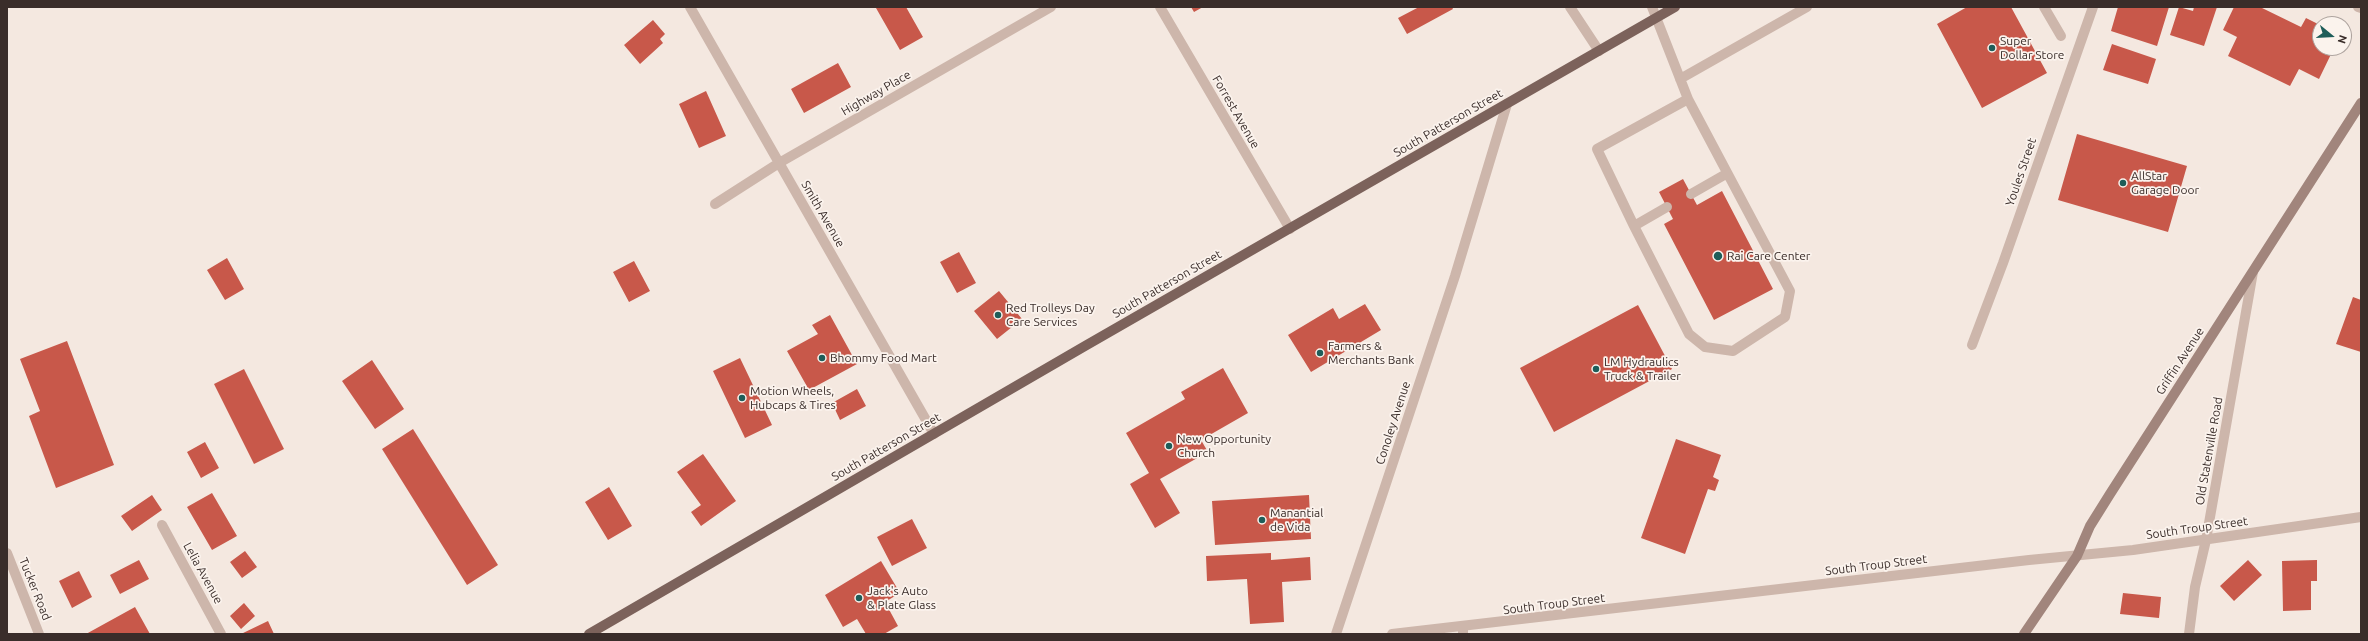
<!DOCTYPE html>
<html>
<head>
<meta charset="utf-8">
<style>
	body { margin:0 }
	#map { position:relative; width:2368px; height:641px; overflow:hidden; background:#f4e8e0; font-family:Ubuntu,sans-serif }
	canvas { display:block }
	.frame { position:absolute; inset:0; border:8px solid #3a2d2a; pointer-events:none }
	.north { position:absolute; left:2312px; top:16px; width:40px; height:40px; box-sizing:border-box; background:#fbf3ed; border:1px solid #aea49f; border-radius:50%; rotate:108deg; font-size:11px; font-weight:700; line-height:16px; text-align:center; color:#3a2d2a }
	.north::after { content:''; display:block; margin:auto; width:14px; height:18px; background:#1e5d59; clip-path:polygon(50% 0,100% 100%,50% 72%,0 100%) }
</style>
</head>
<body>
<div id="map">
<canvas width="2368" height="641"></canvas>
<div class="frame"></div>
<div class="north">N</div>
</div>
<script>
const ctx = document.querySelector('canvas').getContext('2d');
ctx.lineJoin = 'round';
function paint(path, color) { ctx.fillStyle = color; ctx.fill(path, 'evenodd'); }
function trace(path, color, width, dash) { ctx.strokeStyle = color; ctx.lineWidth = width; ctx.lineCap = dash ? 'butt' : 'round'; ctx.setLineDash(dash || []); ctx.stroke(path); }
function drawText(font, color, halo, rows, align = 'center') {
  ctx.font = font + ' Ubuntu,sans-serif'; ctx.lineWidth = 3.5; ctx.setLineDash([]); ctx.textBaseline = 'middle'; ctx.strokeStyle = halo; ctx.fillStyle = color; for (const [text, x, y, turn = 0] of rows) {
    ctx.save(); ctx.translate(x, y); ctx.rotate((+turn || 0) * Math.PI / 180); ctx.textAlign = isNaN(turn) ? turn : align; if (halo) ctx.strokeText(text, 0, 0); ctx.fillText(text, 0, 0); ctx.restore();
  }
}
paint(new Path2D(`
	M879,7H906L923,37L900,50L876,8Z
	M1191,7H1203L1194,12Z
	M1419,7H1452L1453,9L1407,34L1398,18Z
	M1967,7H2011L2047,73L1982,108L1937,24Z
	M2118,7H2169L2157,46L2111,31Z
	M2179,7L2193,11L2194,7H2217L2204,46L2170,35Z
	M2234,7H2260L2301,27L2306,18L2320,25L2314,37L2320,40V48H2334L2319,79L2299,69L2290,86L2228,56L2237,37L2223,30Z
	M653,20L665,34L660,39L663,43L640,64L624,45Z
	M2112,44L2156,59L2148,84L2103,70Z
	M838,63L851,87L804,113L791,89Z
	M706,91L726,136L699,148L679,104Z
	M2077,134L2187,166L2168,232L2058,200Z
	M1683,179L1697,205L1722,191L1773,289L1714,320L1664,224L1673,219L1659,192Z
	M959,252L976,283L957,293L940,262Z
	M227,258L244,289L225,300L207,270Z
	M634,261L650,291L629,302L613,272Z
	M999,291L1022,319L997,339L974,311Z
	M2353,297L2361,300V352L2336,344Z
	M1365,304L1381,330L1311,372L1288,335L1333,308L1339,319Z
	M1638,305L1672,369L1554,432L1520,368Z
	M830,315L857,364L809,390L787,351L818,334L812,325Z
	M67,341L114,465L56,488L29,416L40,411L20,359Z
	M740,358L772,425L745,438L713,371Z
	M372,360L404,409L375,429L342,381Z
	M1223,368L1248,413L1201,440L1208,452L1160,479L1180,513L1155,528L1130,484L1149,473L1126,433L1185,399L1181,392Z
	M244,369L284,449L254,464L214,384Z
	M857,389L866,406L840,420L832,403Z
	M413,429L498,565L467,585L382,449Z
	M1676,439L1721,455L1713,477L1719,480L1715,491L1708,489L1685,554L1641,538Z
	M205,442L219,468L201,478L187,452Z
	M703,454L736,501L701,526L691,512L701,505L677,472Z
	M609,487L632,526L608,540L585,502Z
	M212,493L237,536L212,550L187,507Z
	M152,495L162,510L132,531L121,516Z
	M1309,495L1311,539L1215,545L1212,501Z
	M912,519L927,548L892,566L877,537Z
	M245,551L257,567L242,578L230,562Z
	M1271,553V560L1310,557L1311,580L1282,582L1284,622L1250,624L1247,579L1207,581L1206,556Z
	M139,560L149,579L120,594L110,575Z
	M2248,560L2262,575L2234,601L2220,586Z
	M2317,560V581H2311V610L2283,611L2282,561Z
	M881,561L900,593L885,602L898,626L884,634H866L857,619L843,627L825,595Z
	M79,571L92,597L72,608L59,581Z
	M2123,593L2161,597L2159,618L2120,614Z
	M244,603L255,616L241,629L230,616Z
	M135,607L150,634H86Z
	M268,621L274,634H241Z`), '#c8584a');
trace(new Path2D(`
	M1570,7L1599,51
	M1652,7L1688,99L1597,149L1634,226L1689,334L1705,347L1733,351L1785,317L1790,291L1688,99
	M2044,7L2061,36
	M1680,79L1807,7
	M1691,194L1726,174
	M1634,226L1667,207
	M1463,627V634`), '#cdb6ab', 10);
trace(new Path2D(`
	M690,7L934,434
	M1160,7L1290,229
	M715,204L779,163L1051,7
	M1972,345L2003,263L2093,7
	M162,525L221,634
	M7,553L39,634
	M1336,634L1455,276L1507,104
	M1392,634L2029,560L2133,550L2361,517
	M2189,634L2195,587L2206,540L2253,272`), '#cdb6ab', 10);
trace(new Path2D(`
	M2358,7L2361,8`), '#cdb6ab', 10);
trace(new Path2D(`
	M2024,634L2077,556L2090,526L2110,494L2361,103`), '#a1857c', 10);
trace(new Path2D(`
	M589,634L1085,346L1675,7`), '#7c625b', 10);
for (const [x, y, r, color] of [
	[1992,48,4,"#1e5d59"],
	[2123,183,4,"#1e5d59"],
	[1718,256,5,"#1e5d59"],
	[998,315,4,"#1e5d59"],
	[1320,353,4,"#1e5d59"],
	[822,358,4,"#1e5d59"],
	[1596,369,4,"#1e5d59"],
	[742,398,4,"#1e5d59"],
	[1169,446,4,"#1e5d59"],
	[1262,520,4,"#1e5d59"],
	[859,598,4,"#1e5d59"]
]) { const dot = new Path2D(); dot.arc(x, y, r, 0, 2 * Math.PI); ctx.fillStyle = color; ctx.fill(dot); trace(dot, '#fbf3ed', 1.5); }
drawText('12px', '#3a2d2a', '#fbf3ed', [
	["Super",2000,41],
	["Dollar Store",2000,55],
	["AllStar",2131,176],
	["Garage Door",2131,190],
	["Rai Care Center",1727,256],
	["Red Trolleys Day",1006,308],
	["Care Services",1006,322],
	["Farmers &",1328,346],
	["Merchants Bank",1328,360],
	["Bhommy Food Mart",830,358],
	["LM Hydraulics",1604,362],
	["Truck & Trailer",1604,376],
	["Motion Wheels,",750,391],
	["Hubcaps & Tires",750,405],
	["New Opportunity",1177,439],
	["Church",1177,453],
	["Manantial",1270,513],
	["de Vida",1270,527],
	["Jack's Auto",867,591],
	["& Plate Glass",867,605]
], 'left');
drawText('12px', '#3a2d2a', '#fbf3ed', [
	["Highway Place",876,93,-30],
	["Forrest Avenue",1236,112,60],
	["South Patterson Street",1448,123,-30],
	["Youles Street",2021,172,-71],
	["Smith Avenue",823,214,60],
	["South Patterson Street",1167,284,-30],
	["Griffin Avenue",2180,361,-57],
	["Conoley Avenue",1393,423,-72],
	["South Patterson Street",886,447,-30],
	["Old Statenville Road",2209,451,-80],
	["South Troup Street",2197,528,-8],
	["South Troup Street",1876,565,-7],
	["Lelia Avenue",203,573,61],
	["Tucker Road",35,589,68],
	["South Troup Street",1554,604,-7]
]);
</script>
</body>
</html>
